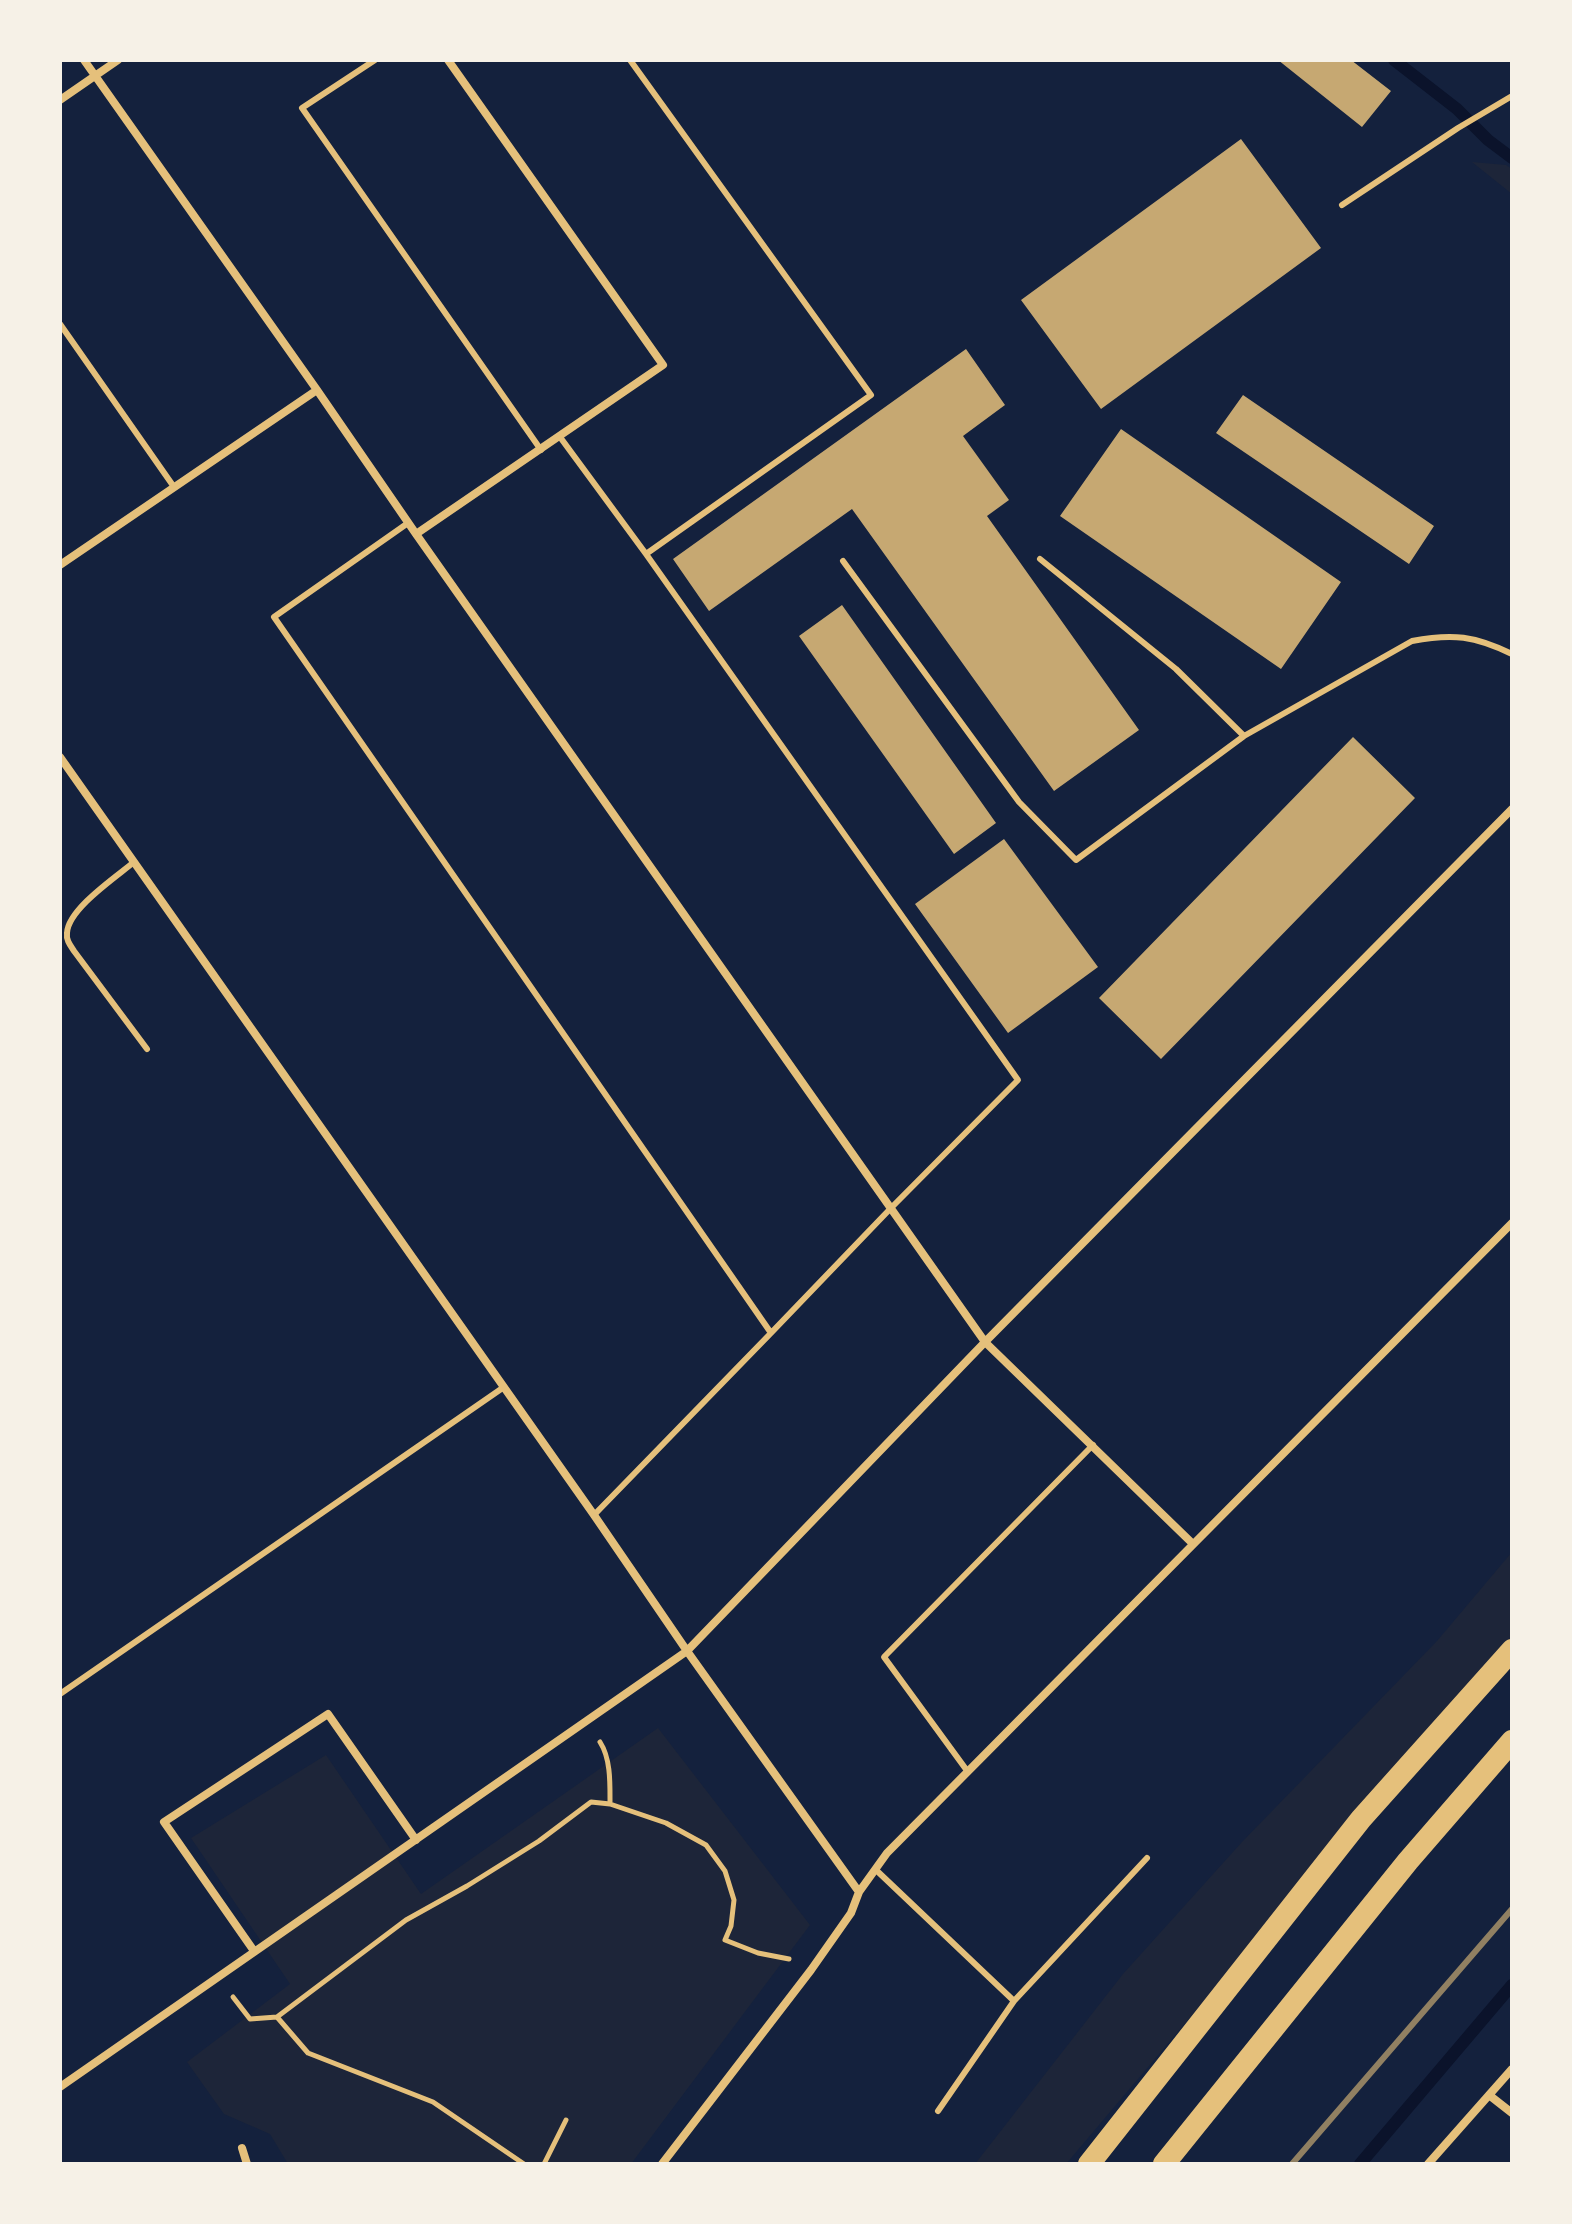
<!DOCTYPE html>
<html>
<head>
<meta charset="utf-8">
<style>
	body { margin:0 }
	#map { position:relative; width:1572px; height:2224px; overflow:hidden; background:#14213d; font-family:Commissioner,sans-serif }
	canvas { display:block }
	.frame { position:absolute; inset:0; border:62px solid #f6f1e7; pointer-events:none }
</style>
</head>
<body>
<div id="map">
<canvas width="1572" height="2224"></canvas>
<div class="frame"></div>
</div>
<script>
const ctx = document.querySelector('canvas').getContext('2d');
ctx.lineJoin = 'round';
function paint(path, color) { ctx.fillStyle = color; ctx.fill(path, 'evenodd'); }
function trace(path, color, width, dash) { ctx.strokeStyle = color; ctx.lineWidth = width; ctx.lineCap = dash ? 'butt' : 'round'; ctx.setLineDash(dash || []); ctx.stroke(path); }
paint(new Path2D(`
	M1472,162L1506,165L1512,169V194Z
	M1512,1552V1637L1066,2164H975L1123,1974L1242,1842L1437,1641Z
	M658,1728L810,1925L631,2164H288L270,2134L224,2114L187,2062L290,1984L191,1838L326,1755L421,1894Z`), '#1d2539');
trace(new Path2D(`
	M1394,60L1457,109L1488,140L1512,158
	M1360,2164L1512,1985`), '#0b132b', 12);
paint(new Path2D(`
	M1278,60H1351L1391,91L1362,127Z
	M1241,139L1321,248L1101,409L1021,300Z
	M966,349L1005,405L963,436L1009,500L987,516L1139,730L1054,791L852,509L709,611L673,559Z
	M1243,395L1434,526L1409,564L1216,433Z
	M1121,429L1341,582L1281,669L1060,516Z
	M842,605L996,823L954,854L799,636Z
	M1353,737L1415,798L1161,1059L1099,998Z
	M1004,839L1098,967L1008,1033L915,904Z`), '#c6a872');
trace(new Path2D(`
	M600,1742C611,1759 610,1784 610,1804
	M233,1997L250,2019L277,2017L308,2053L433,2102L524,2164
	M277,2017L406,1920L467,1886L539,1841L591,1802L610,1804L666,1823L706,1845L725,1871L734,1900L731,1926L725,1940L758,1953L789,1959
	M544,2164L566,2120`), '#e5c07b', 5);
trace(new Path2D(`
	M375,60L302,108L541,450
	M630,60L871,395L646,554
	M1342,205L1458,128L1512,96
	M60,324L174,487
	M560,437L646,554L1018,1080L891,1208L771,1333
	M408,523L274,617L771,1333L594,1515
	M1040,559L1176,669L1244,736
	M843,561L1019,802L1076,860L1244,736L1412,641C1453,633 1475,636 1512,654
	M134,862C116,877 68,909 67,933C66,940 70,945 74,951L147,1049
	M60,1694L504,1387
	M968,1772L884,1657L1093,1445
	M875,1869L1014,2001
	M938,2111L1014,2001L1147,1858`), '#e5c07b', 6);
trace(new Path2D(`
	M84,60L317,390L416,534L985,1342L1193,1544
	M60,100L118,60
	M416,534L663,365L448,60
	M60,565L317,390
	M60,757L594,1515L687,1651L859,1892
	M254,1951L164,1822L328,1714L416,1840
	M60,2087L687,1651L985,1342L1512,809
	M1489,2095L1512,2113
	M242,2148L247,2164
	M662,2164L811,1970L851,1913L859,1892L887,1853L1512,1223
	M1428,2164L1512,2069`), '#e5c07b', 8);
trace(new Path2D(`
	M1089,2164L1361,1819L1512,1650
	M1164,2164L1408,1861L1512,1741`), '#e5c07b', 22);
trace(new Path2D(`
	M1292,2164L1512,1909`), '#918062', 6);
</script>
</body>
</html>
